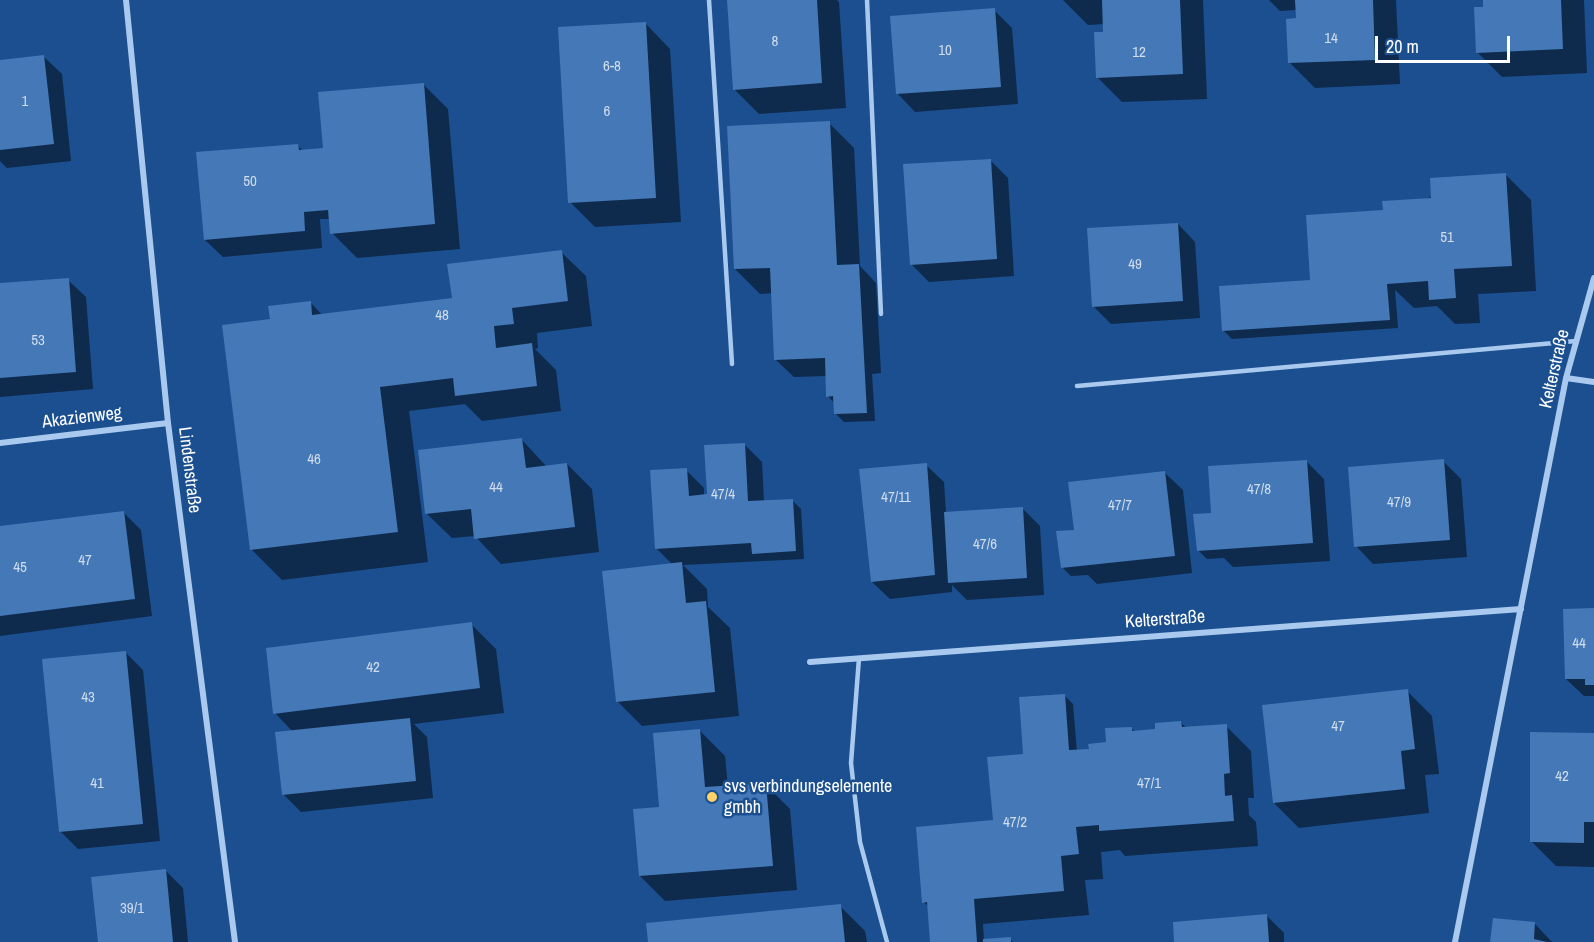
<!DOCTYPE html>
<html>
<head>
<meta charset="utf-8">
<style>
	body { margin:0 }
	#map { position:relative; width:1594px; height:942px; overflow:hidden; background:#1b4f8f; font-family:"Archivo Narrow",sans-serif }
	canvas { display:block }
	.scale { position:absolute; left:1375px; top:36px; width:135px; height:27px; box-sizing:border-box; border:3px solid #fff; border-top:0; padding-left:8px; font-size:18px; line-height:21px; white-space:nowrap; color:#fff; -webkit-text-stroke:4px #1b4f8f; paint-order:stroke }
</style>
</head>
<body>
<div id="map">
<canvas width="1594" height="942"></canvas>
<div class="scale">20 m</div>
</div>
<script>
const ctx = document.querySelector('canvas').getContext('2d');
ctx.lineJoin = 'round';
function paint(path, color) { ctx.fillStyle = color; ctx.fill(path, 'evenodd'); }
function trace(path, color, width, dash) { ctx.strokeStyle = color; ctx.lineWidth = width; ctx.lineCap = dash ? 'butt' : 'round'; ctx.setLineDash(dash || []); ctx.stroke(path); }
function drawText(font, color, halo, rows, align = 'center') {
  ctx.font = font + ' "Archivo Narrow",sans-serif'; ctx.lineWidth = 5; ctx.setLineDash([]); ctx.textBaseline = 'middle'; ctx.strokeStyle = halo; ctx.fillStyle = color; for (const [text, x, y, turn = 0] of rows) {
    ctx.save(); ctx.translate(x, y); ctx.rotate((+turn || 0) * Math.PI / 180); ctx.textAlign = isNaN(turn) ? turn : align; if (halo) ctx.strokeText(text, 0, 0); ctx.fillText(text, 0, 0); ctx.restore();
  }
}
paint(new Path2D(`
	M729,0H837L839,2L846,108L759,114L734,89Z
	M1063,0H1203L1207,99L1122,102L1097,77L1104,24L1088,25Z
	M1269,0H1396L1400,84L1315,88L1290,63L1297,10L1280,11Z
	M1485,0H1584L1587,73L1502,77L1477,52Z
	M994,10L1012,28L1018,104L915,112L898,94Z
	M646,24L670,49L681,222L595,227L570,202Z
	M44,57L62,74L71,161L7,168L0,161V62Z
	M423,84L448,109L460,249L357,258L332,233L330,219H320L322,248L223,257L205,240L297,145L303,151L324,149Z
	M829,123L854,148L860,266L876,283L881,373L872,374L875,421L844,422L835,413L834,403L828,396L827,376L794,377L776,360L773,293L760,294L735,269Z
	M990,160L1008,178L1014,276L929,282L911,264Z
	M1506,175L1531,200L1536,291L1478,294L1480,323L1455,324L1437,306L1414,308L1395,290L1398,328L1232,339L1223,330L1311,282L1384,211Z
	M1178,224L1195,242L1200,318L1111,324L1093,306Z
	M561,252L586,276L592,326L537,333L538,348L535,349L556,370L561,411L482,421L465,404L409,411L428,562L282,580L252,550L271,321L310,302L323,316L453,300Z
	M68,280L86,297L93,389L0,397V285Z
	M522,440L547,467L567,464L592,489L599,552L501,564L475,536L452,538L427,514Z
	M744,444L762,462L764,502L792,500L801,509L804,559L683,565L707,589L708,607L730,628L739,716L642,726L617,701L673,565L656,548L686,470L704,488V496H708Z
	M1306,461L1324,479L1330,561L1233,567L1224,558L1207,559L1198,550L1210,514Z
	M1443,461L1461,479L1467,557L1373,564L1356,546Z
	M926,465L944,482L946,513L1022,508L1040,526L1044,595L967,600L952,585V592L890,599L872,582Z
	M1165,473L1183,490L1192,573L1097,584L1088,575L1071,576L1062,567L1073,531Z
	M123,512L141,530L152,616L0,636V528Z
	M1594,610V696H1584L1566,679Z
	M471,624L496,649L504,713L414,724L427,737L433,798L301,812L283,794L293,732L275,713Z
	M125,652L143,670L160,841L78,849L60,831Z
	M1407,691L1432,716L1439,774L1425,775L1429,813L1299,828L1274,803Z
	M1064,695L1073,704L1077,752L1091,751L1108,744L1131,728L1136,733L1157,731L1181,723L1187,728L1226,726L1251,751L1254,798H1248L1249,815L1256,822L1258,846L1125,856L1120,850L1101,852L1103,879L1085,880L1089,915L983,924L984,941L1010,939L1013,942H932L929,907L924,902L994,821L1025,756Z
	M700,731L725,756L728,787L765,784L790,809L797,890L665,901L640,876L660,808Z
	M1594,734V867L1556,866L1531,841Z
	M165,870L183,888L188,942H99Z
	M840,906L865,931L867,942H650Z
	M1266,915L1284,933V942H1176Z
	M1535,924L1552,942H1492Z`), '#0007');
paint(new Path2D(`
	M727,0H817L822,83L733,90Z
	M1102,0H1180L1183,74L1096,78L1094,32H1103Z
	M1295,0H1373L1375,60L1288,63L1286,19L1296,18Z
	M1483,0H1561L1563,49L1476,53L1474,7H1483Z
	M995,8L1001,87L896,94L890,16Z
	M646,22L656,198L568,203L558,27Z
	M44,55L54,144L0,150V60Z
	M424,83L435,224L330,234L328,210L304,212L305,231L204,240L196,152L298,144L299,150L323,148L318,92Z
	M830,121L837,265L859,264L867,413L834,414L833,396L826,397L825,358L774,360L770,268L734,269L727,126Z
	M991,159L997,259L910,265L903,164Z
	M1506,173L1512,266L1454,269L1456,298L1429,300L1428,281L1387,284L1390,320L1222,331L1219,286L1310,280L1306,215L1383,210L1382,201L1431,198L1430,178Z
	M1178,223L1183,301L1092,307L1087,228Z
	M562,250L568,301L512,308L514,324L494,326L496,348L532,343L537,386L455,396L453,378L380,387L398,532L250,550L222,325L270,319L268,306L311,301L312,315L452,298L447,264Z
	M69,278L76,372L0,378V283Z
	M522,438L526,468L567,463L575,527L474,539L471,509L425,514L418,450Z
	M745,443L748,501L793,499L796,551L752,554L751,543L655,549L650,470L687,468L689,496L707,494L704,445Z
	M1444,459L1450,540L1354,547L1348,467Z
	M1307,460L1313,543L1197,551L1193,514L1211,513L1208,466Z
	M927,463L935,575L871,582L859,469Z
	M1165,471L1175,556L1061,568L1056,531L1074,530L1068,482Z
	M1023,507L1027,578L948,583L944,512Z
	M124,511L135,599L0,616V526Z
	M682,562L686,603L706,601L715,692L616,702L602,571Z
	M1594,608V685H1585V679H1565L1563,609Z
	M472,622L480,688L273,714L266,648Z
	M126,651L143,824L59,832L42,659Z
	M1408,689L1415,749L1401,751L1405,789L1273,803L1262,705Z
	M1065,694L1069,750L1089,749L1088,744L1106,742L1105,728L1132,727V731L1155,729V723L1181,721L1182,727L1227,724L1230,773L1224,774L1225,796L1232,795L1234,821L1099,831V825L1076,827L1079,854L1061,856L1064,891L974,899L977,942H930L927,902L922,903L916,827L993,820L987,757L1023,754L1019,697Z
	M410,718L416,781L282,795L275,732Z
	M700,729L705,787L766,783L773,866L639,876L633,809L659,807L653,733Z
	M1530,732L1594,733V822H1584V843L1530,842Z
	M166,869L173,942H98L91,877Z
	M841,904L845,942H648L646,923Z
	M1267,914L1269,942H1174L1173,922Z
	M1493,918L1535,922L1534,939L1547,942H1490Z
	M1011,937V942H983V939Z`), '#4478b7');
trace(new Path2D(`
	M709,0L732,364
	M867,0L881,314
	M1077,386L1576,341
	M859,658L851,763L860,842L887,942`), '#a9c9ee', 4.5);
trace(new Path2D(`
	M126,0L168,423L235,942
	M1566,378L1594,382
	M0,443L168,423
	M810,662L1521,609
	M1455,942L1566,378L1594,278`), '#a9c9ee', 6);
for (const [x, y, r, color] of [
	[712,797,6,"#ffd166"]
]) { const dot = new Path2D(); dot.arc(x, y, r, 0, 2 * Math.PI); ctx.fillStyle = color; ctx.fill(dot); trace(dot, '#1b4f8f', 2); }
drawText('15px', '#d0dded', null, [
	["14",1331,39],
	["8",775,42],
	["10",945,51],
	["12",1139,53],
	["6-8",612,67],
	["1",25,102],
	["6",607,112],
	["50",250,182],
	["51",1447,238],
	["49",1135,265],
	["48",442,316],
	["53",38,341],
	["46",314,460],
	["44",496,488],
	["47/8",1259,490],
	["47/4",723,495],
	["47/11",896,498],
	["47/9",1399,503],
	["47/7",1120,506],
	["47/6",985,545],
	["47",85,561],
	["45",20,568],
	["44",1579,644],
	["42",373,668],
	["43",88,698],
	["47",1338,727],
	["42",1562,777],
	["41",97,784],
	["47/1",1149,784],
	["47/2",1015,823],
	["39/1",132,909]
]);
drawText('18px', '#fff', '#1b4f8f', [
	["Kelterstraße",1555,369,-77],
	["Akazienweg",82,418,-7],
	["Lindenstraße",189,470,83],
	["Kelterstraße",1165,620,-4]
]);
drawText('18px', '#fff', '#1b4f8f', [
	["svs verbindungselemente",724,787],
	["gmbh",724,808]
], 'left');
</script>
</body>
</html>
